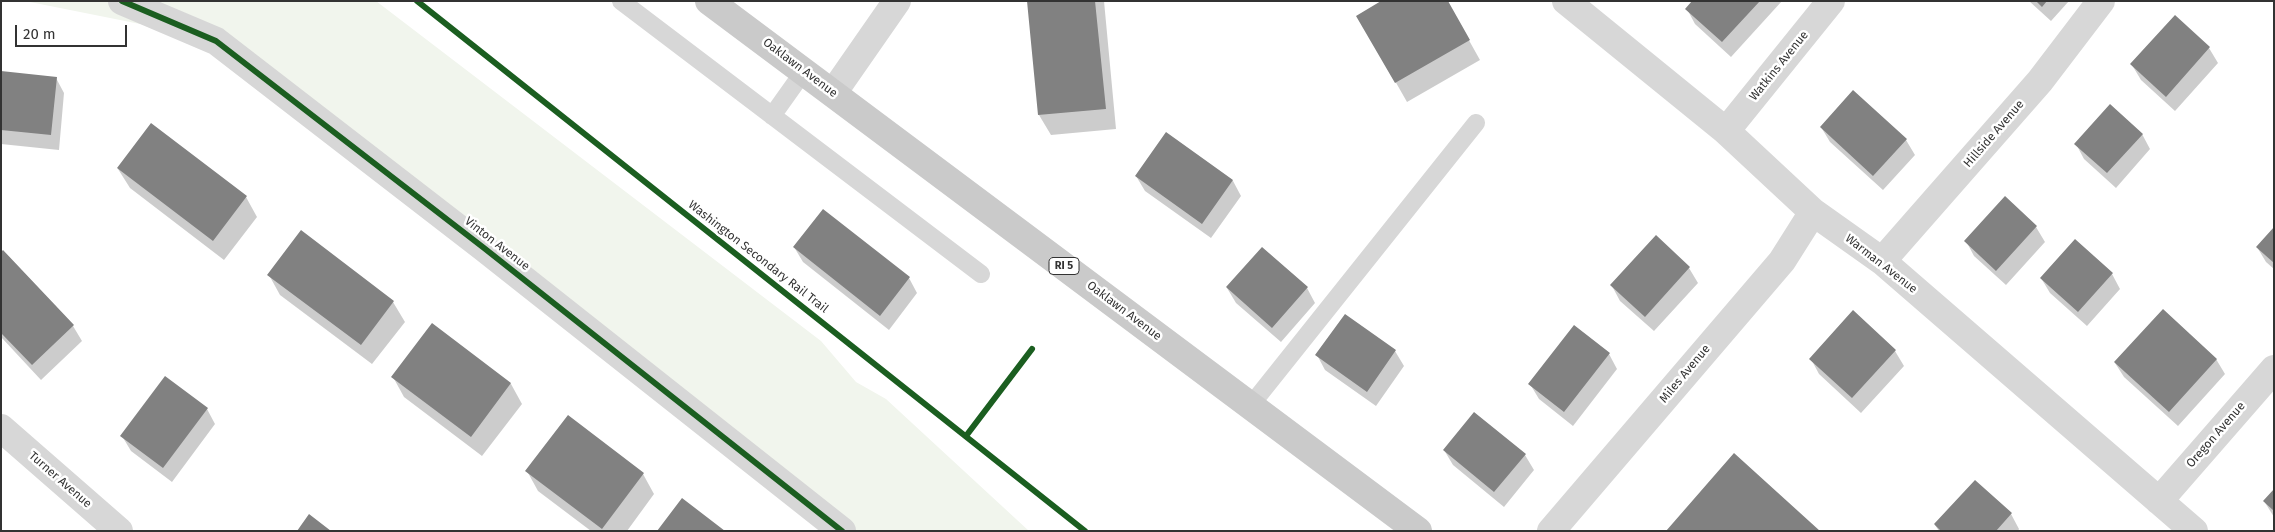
<!DOCTYPE html>
<html>
<head>
<meta charset="utf-8">
<style>
	body { margin:0 }
	#map { position:relative; width:2275px; height:532px; overflow:hidden; background:#fff; font-family:"Fira Sans",sans-serif }
	canvas { display:block }
	.frame { position:absolute; inset:0; border:2px solid #333; pointer-events:none }
	.scale { position:absolute; left:15px; top:25px; width:112px; height:22px; box-sizing:border-box; border:2px solid #333; border-top:0; padding-left:6px; font-size:15px; line-height:18px; white-space:nowrap; color:#333; -webkit-text-stroke:4px #fff; paint-order:stroke }
</style>
</head>
<body>
<div id="map">
<canvas width="2275" height="532"></canvas>
<div class="frame"></div>
<div class="scale">20 m</div>
</div>
<script>
const ctx = document.querySelector('canvas').getContext('2d');
ctx.lineJoin = 'round';
function paint(path, color) { ctx.fillStyle = color; ctx.fill(path, 'evenodd'); }
function trace(path, color, width, dash) { ctx.strokeStyle = color; ctx.lineWidth = width; ctx.lineCap = dash ? 'butt' : 'round'; ctx.setLineDash(dash || []); ctx.stroke(path); }
function drawText(font, color, halo, rows, align = 'center') {
  ctx.font = font + ' "Fira Sans",sans-serif'; ctx.lineWidth = 5; ctx.setLineDash([]); ctx.textBaseline = 'middle'; ctx.strokeStyle = halo; ctx.fillStyle = color; for (const [text, x, y, turn = 0] of rows) {
    ctx.save(); ctx.translate(x, y); ctx.rotate((+turn || 0) * Math.PI / 180); ctx.textAlign = isNaN(turn) ? turn : align; if (halo) ctx.strokeText(text, 0, 0); ctx.fillText(text, 0, 0); ctx.restore();
  }
}
paint(new Path2D(`
	M25,1H376L821,341L856,382L886,399L1029,531H851L190,34Z`), '#f1f5ed');
paint(new Path2D(`
	M1028,1H1104L1116,129L1051,135L1039,115Z
	M1447,1L1480,60L1407,102L1358,16Z
	M1693,1H1782L1731,57L1695,24L1687,9Z
	M2029,1H2069L2051,21Z
	M2175,17L2209,48L2218,63L2175,111L2141,80L2132,65Z
	M1,72L56,78L64,93L59,150L1,144Z
	M1853,91L1906,140L1915,155L1883,190L1830,142L1821,127Z
	M1167,134L1233,181L1241,196L1211,238L1145,191L1136,176Z
	M2142,134L2150,149L2116,188L2084,159L2076,144Z
	M118,169L246,197L257,217L224,260L130,188Z
	M2036,227L2045,242L2006,285L1974,256L1966,241Z
	M2274,229V269L2266,262L2257,247Z
	M301,232L393,302L405,322L372,364L280,295L269,275Z
	M794,247L909,278L917,293L889,330L803,262Z
	M1,253L73,326L82,341L41,380L1,337Z
	M1689,268L1698,283L1654,331L1620,301L1612,286Z
	M2112,274L2120,289L2087,326L2050,293L2041,278Z
	M1227,288H1307L1315,303L1281,342L1236,303Z
	M1345,316L1395,351L1404,366L1376,406L1325,370L1317,355Z
	M433,325L511,384L522,404L482,456L404,397L393,377Z
	M1895,351L1904,366L1861,413L1819,374L1811,359Z
	M1609,354L1617,369L1573,426L1539,399L1530,384Z
	M2216,359L2225,374L2178,426L2124,377L2115,363Z
	M207,409L215,424L172,482L131,451L122,436Z
	M1444,450L1525,455L1534,470L1504,507L1453,465Z
	M527,471L643,474L654,494L627,531H591L538,491Z
	M2274,491V517L2264,501Z
	M2011,514L2019,529L2018,531H1939L1935,525Z`), '#0003');
paint(new Path2D(`
	M1027,1H1095L1106,109L1038,115Z
	M1381,1H1448L1470,40L1395,83L1356,16Z
	M1692,1H1760L1722,42L1685,9Z
	M2036,1H2047L2042,7Z
	M2175,15L2210,47L2166,97L2130,64Z
	M1,71L57,77L51,135L1,130Z
	M1853,90L1907,139L1873,176L1820,127Z
	M2110,104L2143,134L2107,173L2074,144Z
	M151,123L247,196L213,241L117,168Z
	M1166,132L1233,180L1202,224L1135,176Z
	M2005,196L2037,226L1996,271L1964,241Z
	M823,209L910,277L880,316L793,247Z
	M2274,227V263L2256,247Z
	M301,230L394,301L361,345L267,275Z
	M1656,235L1690,267L1645,317L1610,285Z
	M2075,239L2113,273L2078,312L2040,278Z
	M1262,247L1308,287L1272,328L1226,287Z
	M3,250L74,325L32,365L1,333V252Z
	M2163,309L2217,359L2169,412L2114,362Z
	M1853,310L1896,350L1852,398L1809,359Z
	M1345,314L1396,350L1367,392L1315,355Z
	M432,323L511,383L471,437L391,377Z
	M1574,325L1610,353L1564,412L1528,384Z
	M165,376L208,408L163,468L120,436Z
	M1474,412L1526,454L1494,492L1443,450Z
	M568,415L644,473L602,529L525,471Z
	M1734,453L1820,531H1666Z
	M1975,480L2012,513L1996,531H1941L1934,524Z
	M2274,489V511L2263,501Z
	M682,498L725,531H657Z
	M309,514L331,531H297Z`), '#818181');
trace(new Path2D(`
	M621,1L981,274
	M772,116L804,71
	M1251,405L1476,123`), '#d7d7d7', 18);
trace(new Path2D(`
	M1566,1L1726,131L1813,212L1882,261L2194,531
	M1726,131L1831,1
	M1882,261L2040,81L2101,1
	M1,428L119,531
	M2159,501L2274,369
	M1551,531L1782,261L1813,212`), '#d7d7d7', 28);
trace(new Path2D(`
	M122,1L216,41L484,248L842,531
	M833,93L897,1`), '#d7d7d7', 28);
trace(new Path2D(`
	M709,1L1418,531`), '#cacaca', 28);
trace(new Path2D(`
	M122,1L216,41L484,248L842,531
	M417,1L1085,531
	M966,436L1032,349`), '#1b5e20', 6);
for (const [x, y, w] of [
	[1064,266,30]
]) { const box = new Path2D(); box.roundRect(x - w / 2, y - 8.5, w, 17, 4); ctx.fillStyle = '#fff'; ctx.fill(box); trace(box, '#333', 1); }
drawText('bold 11px', '#333', null, [
	["RI 5",1064,266]
]);
drawText('12px', '#333', '#fff', [
	["Watkins Avenue",1779,66,-51],
	["Oaklawn Avenue",800,68,37],
	["Hillside Avenue",1994,134,-49],
	["Vinton Avenue",497,244,38],
	["Washington Secondary Rail Trail",758,257,38],
	["Warman Avenue",1881,264,38],
	["Oaklawn Avenue",1124,311,37],
	["Miles Avenue",1685,374,-50],
	["Oregon Avenue",2216,435,-49],
	["Turner Avenue",60,480,41]
]);
</script>
</body>
</html>
